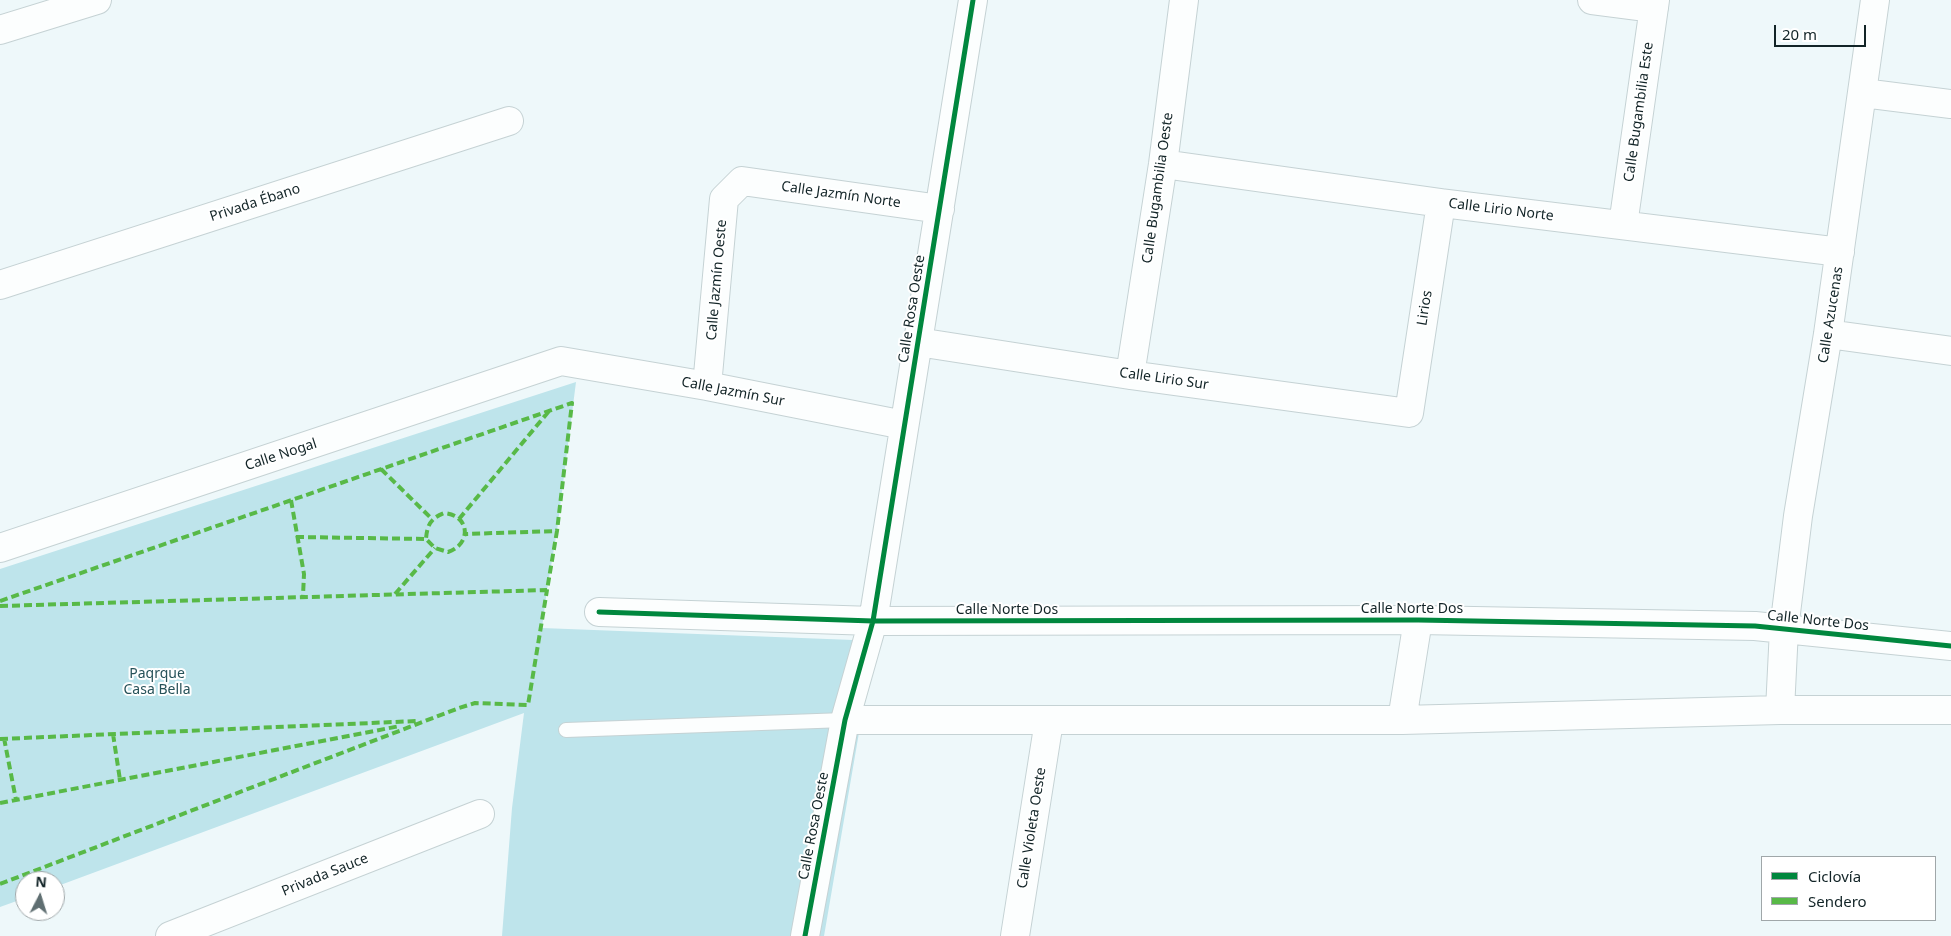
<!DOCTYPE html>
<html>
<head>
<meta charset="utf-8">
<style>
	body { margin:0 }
	#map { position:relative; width:1951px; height:936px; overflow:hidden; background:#eef8fa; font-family:"Noto Sans",sans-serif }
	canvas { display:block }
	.legend { position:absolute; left:1761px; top:856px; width:175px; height:65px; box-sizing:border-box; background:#fff; border:1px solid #a0a7a9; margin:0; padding:6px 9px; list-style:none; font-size:15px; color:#122427 }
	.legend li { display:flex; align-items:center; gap:10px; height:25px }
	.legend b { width:25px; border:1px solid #a0a7a9 }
	.north { position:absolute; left:15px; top:871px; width:50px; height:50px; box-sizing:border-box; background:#fff; border:1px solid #a0a7a9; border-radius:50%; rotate:5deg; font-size:14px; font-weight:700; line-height:20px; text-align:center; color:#122427 }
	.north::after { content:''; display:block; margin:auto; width:18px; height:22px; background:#5f6e71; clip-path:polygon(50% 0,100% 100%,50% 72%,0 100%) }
	.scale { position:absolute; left:1774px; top:25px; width:92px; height:22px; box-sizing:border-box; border:2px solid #122427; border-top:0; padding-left:6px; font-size:15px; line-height:18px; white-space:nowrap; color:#122427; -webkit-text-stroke:4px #fff; paint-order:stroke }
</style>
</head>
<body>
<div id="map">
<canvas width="1951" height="936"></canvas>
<ul class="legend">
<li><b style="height:6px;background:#00873e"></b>Ciclovía</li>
<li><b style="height:6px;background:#58b947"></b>Sendero</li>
</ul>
<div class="north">N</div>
<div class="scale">20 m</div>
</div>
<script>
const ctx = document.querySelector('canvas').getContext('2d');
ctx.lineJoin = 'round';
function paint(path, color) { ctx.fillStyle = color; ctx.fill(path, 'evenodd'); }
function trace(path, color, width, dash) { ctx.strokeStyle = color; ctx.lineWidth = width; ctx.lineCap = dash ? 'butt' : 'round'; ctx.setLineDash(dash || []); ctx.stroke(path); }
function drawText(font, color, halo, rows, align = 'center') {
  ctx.font = font + ' "Noto Sans",sans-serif'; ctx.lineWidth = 4; ctx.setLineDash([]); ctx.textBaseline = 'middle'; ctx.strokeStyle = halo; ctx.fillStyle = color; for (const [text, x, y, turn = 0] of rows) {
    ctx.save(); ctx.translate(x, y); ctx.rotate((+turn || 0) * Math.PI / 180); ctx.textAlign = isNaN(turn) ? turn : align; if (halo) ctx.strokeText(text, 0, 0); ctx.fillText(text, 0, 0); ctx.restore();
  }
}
paint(new Path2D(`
	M576,382L557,531L547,590L542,628L879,641L861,721L824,936H502L512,808L524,713L55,887V881H25V898L0,907V569Z`), '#bee4eb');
const service = new Path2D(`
	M566,730L845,720`);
const minor = new Path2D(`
	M1592,0L1654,8
	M0,30L97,0
	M1863,93L1951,104
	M1163,164L1441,203L1840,252
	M1623,225L1655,0
	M0,285L509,121
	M1828,334L1951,351
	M918,342L1130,375L1409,413L1441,203
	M1130,375L1163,164L1184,0
	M707,386L724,199L742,181L940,209
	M0,548L561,361L707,386L904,425
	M599,612L873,621L1418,620L1755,626L1951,646
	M1780,710L1784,629L1798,516L1828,334L1875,0
	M845,720H1402L1780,710H1951
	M1402,720L1418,620
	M170,936L480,814
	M805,936L845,720L873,621L973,0
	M1015,936L1049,721`);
trace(service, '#c5d2d4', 16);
trace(minor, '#c5d2d4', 30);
trace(service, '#fcfefe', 14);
trace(minor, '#fcfefe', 28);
trace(new Path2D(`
	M381,469L432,519
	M291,500L304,574L303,596
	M459,519L549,411
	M296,537L426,539L435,548L448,552C472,544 470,515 444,513C431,518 427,525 426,539
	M395,594L435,548
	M0,601L572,403L557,531
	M0,606L547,590L557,531L465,534
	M113,734L120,780
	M4,738L16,800
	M0,739L417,721
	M0,803L400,726
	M0,884L459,708L475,703L528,705L547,590`), '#58b947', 4, [8, 4]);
trace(new Path2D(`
	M599,612L873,621L1418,620L1755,626L1951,646
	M805,936L845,720L873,621L973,0`), '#00873e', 5);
drawText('14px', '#122427', '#fff', [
	["Calle Bugambilia Este",1639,112,-82],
	["Calle Bugambilia Oeste",1158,188,-82],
	["Calle Jazmín Norte",841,195,8],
	["Privada Ébano",255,203,-18],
	["Calle Lirio Norte",1501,210,7],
	["Calle Jazmín Oeste",717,280,-85],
	["Lirios",1425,308,-81],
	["Calle Rosa Oeste",912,309,-81],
	["Calle Azucenas",1831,315,-81],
	["Calle Lirio Sur",1164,379,8],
	["Calle Jazmín Sur",733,392,11],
	["Calle Nogal",281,455,-18],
	["Calle Norte Dos",1412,609],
	["Calle Norte Dos",1007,610],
	["Calle Norte Dos",1818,621,6],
	["Calle Rosa Oeste",814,826,-79],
	["Calle Violeta Oeste",1032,828,-81],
	["Privada Sauce",325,875,-22]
]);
drawText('14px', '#265259', '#fff', [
	["Paqrque",157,674],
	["Casa Bella",157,690]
]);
</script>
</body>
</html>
